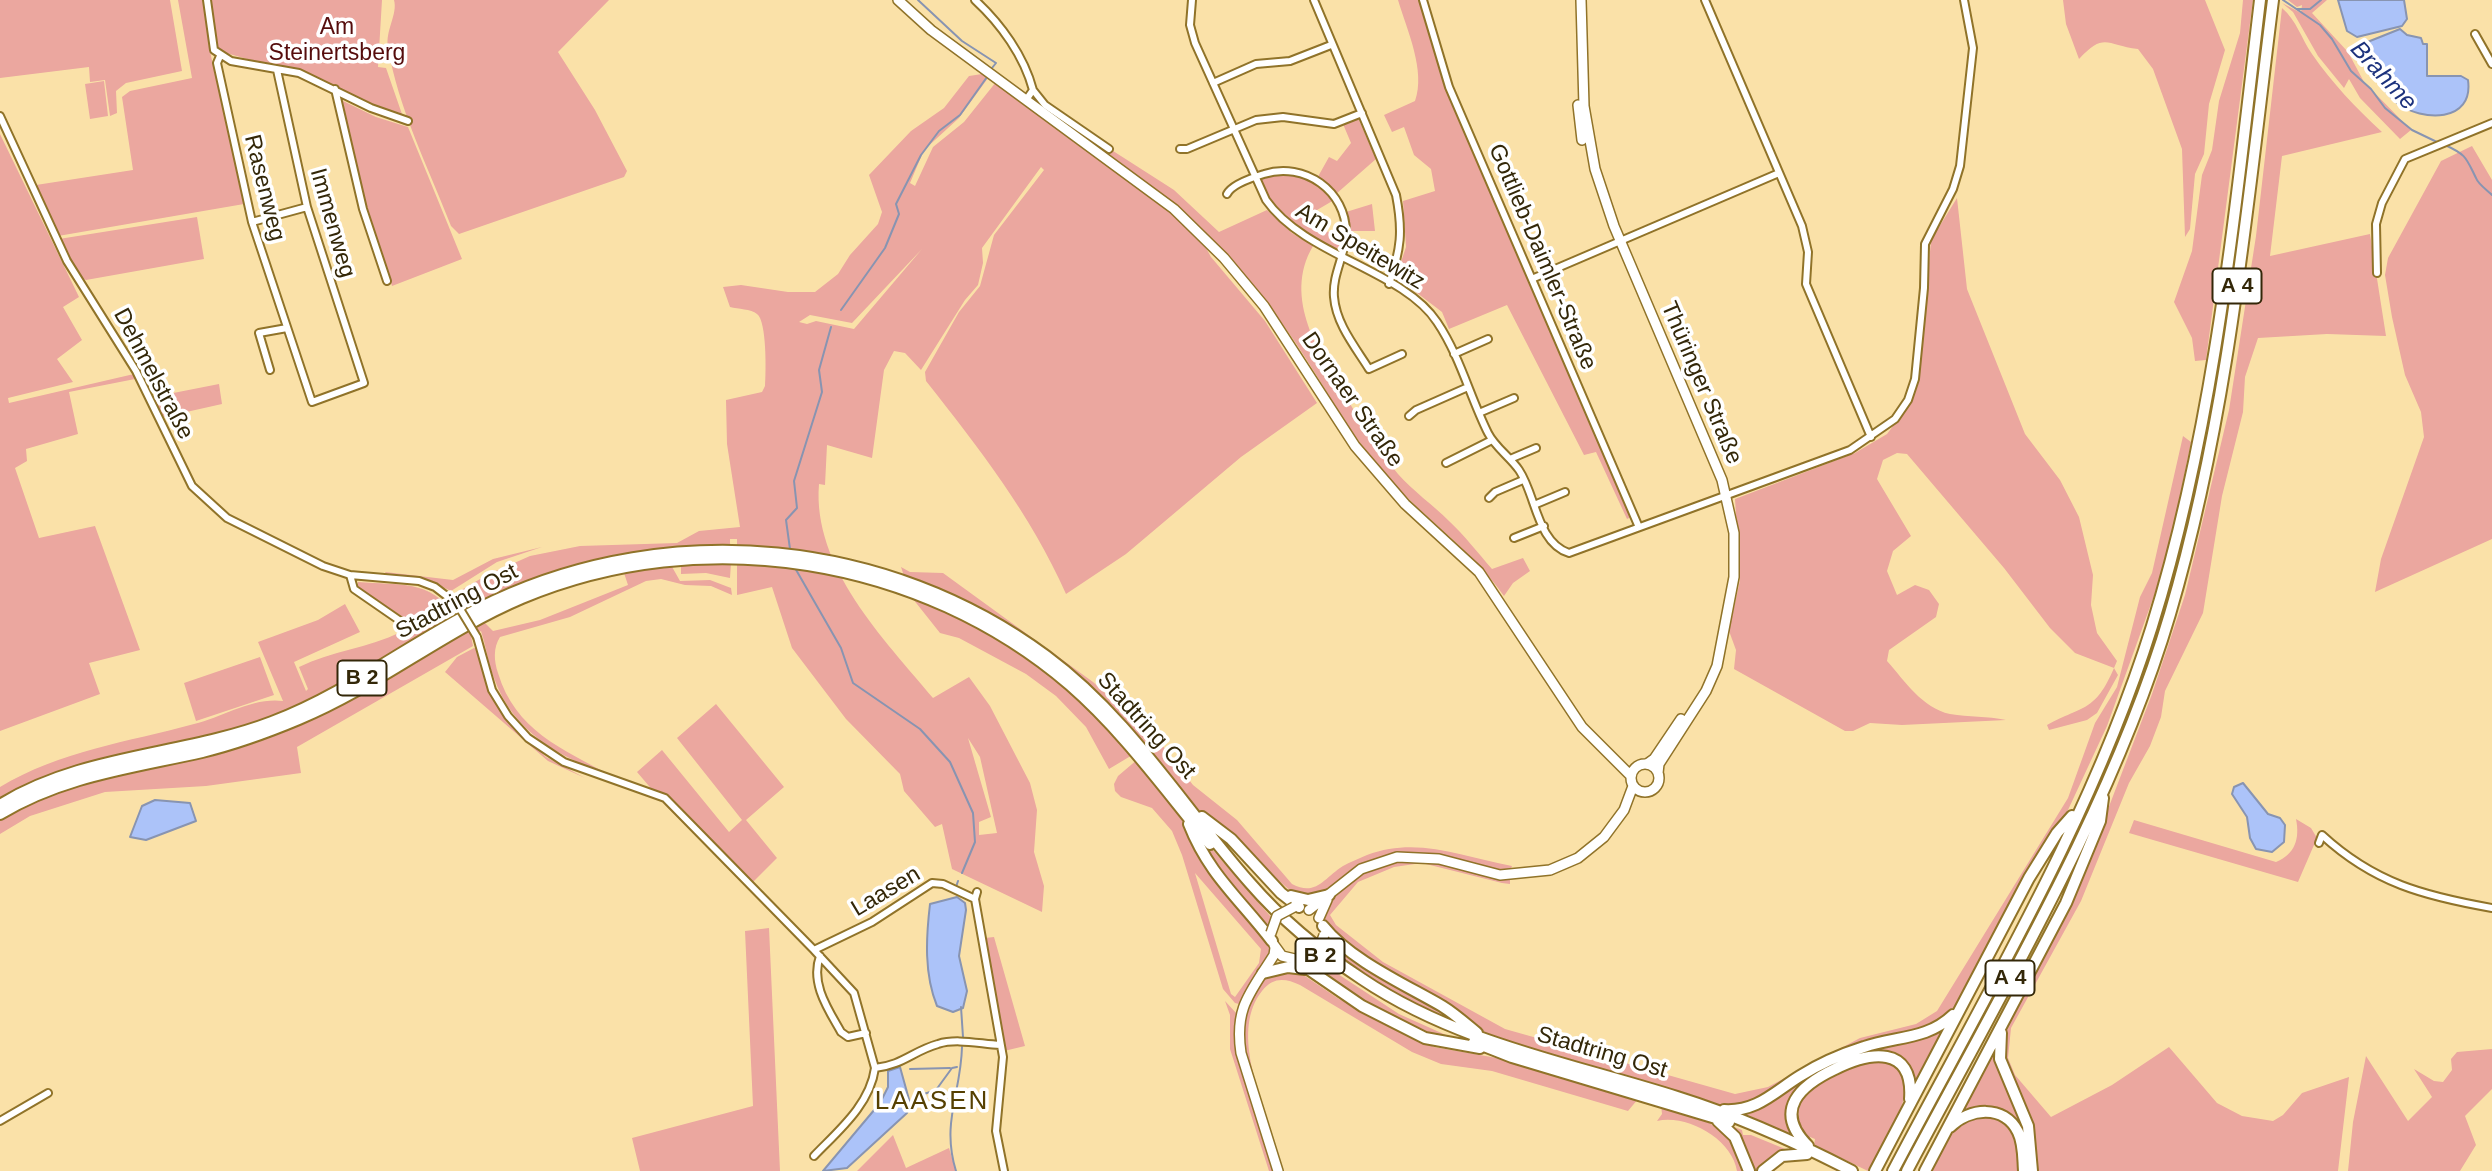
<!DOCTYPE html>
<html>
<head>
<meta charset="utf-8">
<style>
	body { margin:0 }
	canvas { display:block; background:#fae1a8 }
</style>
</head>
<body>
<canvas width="2492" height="1171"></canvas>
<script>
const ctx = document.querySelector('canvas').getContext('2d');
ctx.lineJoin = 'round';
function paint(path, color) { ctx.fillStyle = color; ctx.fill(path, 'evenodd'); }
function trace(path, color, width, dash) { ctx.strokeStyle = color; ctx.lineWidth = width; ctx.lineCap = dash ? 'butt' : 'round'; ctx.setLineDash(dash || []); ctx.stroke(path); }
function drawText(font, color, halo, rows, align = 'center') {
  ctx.font = font + ' Arial,sans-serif'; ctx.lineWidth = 7; ctx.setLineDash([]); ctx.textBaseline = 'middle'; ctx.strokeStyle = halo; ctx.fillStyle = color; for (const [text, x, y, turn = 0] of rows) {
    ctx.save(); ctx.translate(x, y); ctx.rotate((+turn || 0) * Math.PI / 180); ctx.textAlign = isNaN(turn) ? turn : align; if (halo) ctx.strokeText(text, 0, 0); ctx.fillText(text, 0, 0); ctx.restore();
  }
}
paint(new Path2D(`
	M0,0H170L182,71L126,83L116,91L117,113L110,116L105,80L90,82L89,67L0,78Z
	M178,0H203L209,47L244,204L58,236L36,185L133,170L122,97L130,91L192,78Z
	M207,0H382L378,67L386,68L403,117L374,107L317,79L219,51L214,46Z
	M394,0H609L558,52L595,110L627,171L624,177L459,234L451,226C429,169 398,108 388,47C385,31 398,14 394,0Z
	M1398,0H1420L1446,89L1631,517L1627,519L1596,452L1584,455L1507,305L1449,329L1442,312L1396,277L1406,247L1403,201L1435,191L1431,169L1414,155L1404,127L1392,132L1384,115L1415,101C1426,71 1407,30 1398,0Z
	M2063,0H2205L2225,50L2209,104L2204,154L2195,174L2190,229L2185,237L2182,149L2153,69L2138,49C2107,46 2105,31 2079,59L2066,24Z
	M2243,0H2253L2206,360L2195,361L2192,338L2174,302L2192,251L2202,175L2212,150L2219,101L2240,33Z
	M2288,0H2327L2312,13L2348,52L2364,82L2411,130L2400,139L2360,98L2349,79L2344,88L2318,56L2293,12L2282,3L2301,13L2302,5L2297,7Z
	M2282,8C2297,21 2301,38 2312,54C2332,83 2356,108 2382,132L2282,156L2270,256L2370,234L2386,336L2327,334L2258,338L2245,377L2243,412L2222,496L2203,613L2165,691L2161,717L2150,746L2129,783L2081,901L2011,1028L2008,1058L2015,1075L2051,1117L2112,1085L2169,1047L2217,1103L2242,1116L2273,1121L2283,1115L2302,1093L2349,1077L2338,1171H2036L2005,1065V1033L2092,851L2152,694L2185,595L2229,410L2256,236Z
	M982,74L988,78L959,118L924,150L910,183L915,186L933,147L964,122L996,82C1033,110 1071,137 1108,165C1140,188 1194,221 1211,257L1265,321L1317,403L1241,457L1126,554L1066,594C1031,515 979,448 926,381L925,372L959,312L980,286L994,235L1044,170L1041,167L982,248L983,263L978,285L965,300L921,370L905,353L894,351L884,370L872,458L827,445L825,485L819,484C812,567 884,639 933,698L969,677L990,706L1030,783L1037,810L1034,852L1044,886L1042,912L952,869L942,824L935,827L904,791L900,774L846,719L792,648L772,587L737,595V539H730V545C639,544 548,566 467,609L457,597L463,589L487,575L530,556L580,546L677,543L699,531L740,527L727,444L726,400L762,392L765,386C766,373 767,321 757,314C751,309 738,309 730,307L723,287L741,285L788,292H815L838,274L850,255L878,224L882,212L869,175L911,131L944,108L969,76ZM922,249L854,329L816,321L807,324L799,322L810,315L852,323ZM968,738L980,757L997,833L979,835V822L991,817Z
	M104,81L108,116L90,119L85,84Z
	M339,99L376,117L408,127L462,259L392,286L367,210Z
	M1355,120H1359L1376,159L1336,194L1334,200L1312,213L1318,231L1344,233L1342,245L1335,249C1302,231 1274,216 1260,180L1283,173L1315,182L1329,157L1337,161L1351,143L1343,124Z
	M0,134L79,297L63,307L82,340L57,359L73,382L8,398L9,403L134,374L135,379L69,392L78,434L26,449L27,461L15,468L39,538L95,526L140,650L89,663L100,694L0,731Z
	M2472,146L2492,180V539L2375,592L2381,559L2424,437L2421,412L2405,375L2392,317L2385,275L2388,258L2441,161Z
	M1110,149L1174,190L1219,232L1267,210L1292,233L1313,246C1282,298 1320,355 1347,399C1363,425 1379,451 1398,474C1413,491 1433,505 1449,521C1465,536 1478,553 1492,569L1523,558L1530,571L1513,583L1504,596C1469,546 1416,513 1378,466C1343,424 1318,374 1286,329C1236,257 1176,203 1105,151Z
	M1957,198L1967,289L2025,434L2060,480L2079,517L2093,575L2091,605L2097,633L2117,661L2114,668L2118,675L2097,713L2087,720L2049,730L2047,725C2084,705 2095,712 2114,668L2075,653L2050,628L2004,568L1907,454L1897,453L1883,460L1877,479L1911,536L1893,551L1887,571L1897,595L1915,585L1929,590L1939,604L1936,617L1889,650L1887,661C1905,681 1922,708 1950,714C1969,717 1987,716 2006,720L1902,725L1870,723L1853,731H1845L1734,669L1736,650L1729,631L1740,580L1735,499L1855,453L1887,434L1909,405L1920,370L1931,240Z
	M1372,204L1375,231H1348L1346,212Z
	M197,217L204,259L86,280L80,277L59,239Z
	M219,384L222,404L164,417L153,397Z
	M2183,436L2191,442L2173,530L2155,593L2107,726L2068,810L1957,1004L1932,1028L1883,1038L1758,1103L1732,1109L1716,1106L1568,1062L1481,1032L1376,964L1326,925L1324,914C1346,872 1395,851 1441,862C1464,868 1486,876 1510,879V884L1502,883L1422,863L1394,867L1358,882L1330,915L1336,925L1383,962L1505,1029L1735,1094L1768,1087L1860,1038L1916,1024L1937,1011L2068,798L2095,723L2117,687L2140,597L2152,573Z
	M542,547L497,562L451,591L424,578L387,575L385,572L453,580L493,559Z
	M731,563L730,578L706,573L681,574V565Z
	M671,565L680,581L710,580L731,588L732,595L711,586L685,585L661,579L646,581L570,617L500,637C493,648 494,661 498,673C515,730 562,749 610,775C559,757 513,732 494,678C488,663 486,646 481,631L471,636L473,646L297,747L301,773L206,786L105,792L30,816L0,834V818L49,791L162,764L447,642L484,622L493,631L540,620L628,585L624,573Z
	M901,567L910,572L943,573L1093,682L1155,738L1146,746C1080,667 999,612 904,576Z
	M358,582C401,586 427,578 457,616L329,692L272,717L229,732L74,767L0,801V787C60,751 128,742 194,724C223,717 253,697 283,701L258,642L318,620L345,604L360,632L294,662L306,691L308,689L299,667C332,651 368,648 401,632L408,634L421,629L357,588Z
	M913,599C968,616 1025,652 1070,689C1093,708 1113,732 1134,754L1109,769L1086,727L1056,696L1026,674L959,638L940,633Z
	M474,648L477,649L486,677L516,730L546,757L585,778L548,761L445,672L457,657Z
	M260,657L274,695L196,721L184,683Z
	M716,704L784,787L746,820L777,858L748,887L666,806L637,772L662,750L729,832L742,820L677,738Z
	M1162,745L1193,785L1237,820L1292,884C1316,897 1324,878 1343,866C1350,862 1360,858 1367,855C1418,836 1462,857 1512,866L1510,871L1407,852L1360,865L1319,895L1294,894L1199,810L1153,754Z
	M1138,759L1177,809L1270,946L1268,958L1239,1004L1235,1003L1223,989L1182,855L1172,831L1152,808L1121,797L1115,791L1114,784L1118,776ZM1195,873L1261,949L1259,963L1235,997L1231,994Z
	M2296,819L2311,828L2317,838L2298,882L2129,833L2134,820L2276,862C2295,854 2300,839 2296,819Z
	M1198,833L1271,917L1267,928L1208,854Z
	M769,928L780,1171H640L632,1138L753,1106L745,931Z
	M1329,935L1446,1012L1467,1029C1416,1005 1370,980 1325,947Z
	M994,937L1025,1046L1004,1051L985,938Z
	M1315,959L1399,1014L1466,1044C1406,1034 1355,996 1305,964Z
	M1282,971L1299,972L1339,999L1434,1047L1497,1058L1638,1099L1628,1111L1492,1071L1441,1064L1412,1052L1300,985C1285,978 1273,977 1262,991C1231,1030 1260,1094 1272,1136C1276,1147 1282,1162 1281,1171C1267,1123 1207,995 1282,971Z
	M1225,1001L1237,1014V1053L1275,1171H1269L1230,1049V1015Z
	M1944,1027L1946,1030L1924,1073L1921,1072L1914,1083L1887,1053L1877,1050L1867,1052L1809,1078L1793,1096L1797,1140L1748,1115L1746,1118L1735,1114L1761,1109L1786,1093L1798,1081L1864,1049Z
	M1998,1041L2028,1148L2013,1119L1960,1112L1973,1088H1976L1977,1080Z
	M2492,1049V1089L2465,1116L2476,1145L2460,1171H2348L2353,1122L2366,1056L2408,1121L2432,1097L2414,1069L2434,1081L2443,1082L2452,1070L2451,1059L2457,1052Z
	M1869,1058C1877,1060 1890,1060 1896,1065C1924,1088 1881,1147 1868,1171L1814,1145L1815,1139L1810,1137L1808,1141C1776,1089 1831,1075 1869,1058Z
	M1661,1105C1706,1120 1728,1123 1745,1171H1737C1732,1139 1687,1114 1657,1121L1662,1114Z
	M1991,1115C2020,1129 2018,1141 2021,1171H1931L1954,1129L1961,1122Z
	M1729,1125L1742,1130L1743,1135H1751L1790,1151L1760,1171H1752Z
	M893,1135L906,1168L949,1148L956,1171H857Z`), '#eba79f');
const water = new Path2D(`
	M2338,0H2404L2407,19L2402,26L2357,37L2347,31Z
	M2400,29L2407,35L2421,38L2423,44H2427V76H2461L2468,80C2474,123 2422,122 2397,103C2383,92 2372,70 2362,54L2360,45Z
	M2243,783L2268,814L2280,818L2285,825L2284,842L2272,852L2256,849L2250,838L2247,817L2232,794L2234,787Z
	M155,800L190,803L196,821L146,840L130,837L142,806Z
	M957,897L965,903L966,910L959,956L967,991L963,1008L953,1012L937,1006C924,974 926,938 930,904Z
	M900,1067L910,1103L907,1113L847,1168L823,1171L880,1103L888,1087V1071Z`);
paint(water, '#acc3f9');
trace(water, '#8894b1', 2);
trace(new Path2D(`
	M918,0L962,41L996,63L992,68
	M2283,0L2320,25L2332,39L2351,71L2371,89L2385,108L2412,130L2439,143
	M2297,9H2310L2321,0
	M2445,145C2467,155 2466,158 2476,178C2478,184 2487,190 2492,195
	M841,310L885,248L899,214L896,204L921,155L939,131L960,115L987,77
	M790,549L786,520L797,508L794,481L822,392L819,370L831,327
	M795,568L841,648L853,683L920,729L950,762L973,813L975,842L962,873
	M956,887L958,881
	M961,1007L963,1037
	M910,1069L950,1068
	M915,1097L936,1090L952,1068L957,1067
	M956,1171C941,1123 961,1093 962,1047`), '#8894b1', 2);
const street = new Path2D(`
	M207,0L214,50L231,61L299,73L371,108L408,121
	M975,0C1001,24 1024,56 1033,90
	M1192,0L1190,25L1195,43L1266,200C1305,256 1403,270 1437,322C1460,356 1470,397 1488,433C1495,447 1510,457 1519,470C1536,495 1537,543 1569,553L1850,450L1895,419L1908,400L1915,379L1924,288L1925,244L1953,189L1960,166L1973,48L1964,0
	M1314,0L1396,195C1403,231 1401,249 1389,284
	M1423,0L1449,87L1638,525
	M1705,0L1802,226L1808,252L1806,284L1871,437
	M2475,34L2492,64
	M220,56L217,63L252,222L312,402L364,383L307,207L277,70
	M1213,83L1256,64L1290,61L1331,45
	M335,89L363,209L387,281
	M1026,100L1033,90L1045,105L1109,149
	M0,116L67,261L136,371L192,486L227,518L323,566L350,575L419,581L435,587L457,604
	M1180,149H1187L1256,120L1283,117L1334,124L1362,113
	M1227,194C1232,184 1254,177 1264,174C1304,161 1347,191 1346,234C1345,256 1332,275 1334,297C1336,324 1356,348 1369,369L1402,354
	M252,222L307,207
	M2377,273L2376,224L2382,203L2405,159L2492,123
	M1534,278L1779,173
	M1454,354L1488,339
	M270,370L259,333L287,328
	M1479,413L1514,398
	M1409,416L1416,410L1468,387
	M1510,459L1536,448
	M1446,463L1492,440
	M1489,498L1495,492L1523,480
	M1534,505L1565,492
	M1514,538L1544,526
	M350,575L354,589L409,627
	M477,637L492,690L508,716L528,738L564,762L665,798L814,950L854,993L875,1068C903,1065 913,1051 938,1044C957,1038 980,1044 1000,1045
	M2319,843L2322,835C2374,883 2424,896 2492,908
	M977,892L975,899L1003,1057L996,1131L1004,1171
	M814,950L872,922L932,883L943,884L975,899
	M820,956C810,983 828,1009 841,1032L848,1037L866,1033
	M0,1121L48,1093
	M814,1156C838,1131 870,1105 875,1068`);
const secondary = new Path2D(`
	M898,0L931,30L1174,209L1224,258L1264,306L1355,446L1405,504L1479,572L1582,727L1631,776
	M1581,0L1584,106L1595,169L1614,226L1722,480L1734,533V577L1717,666L1706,691L1659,764L1658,773
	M1578,105L1582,140
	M1647,764L1654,759L1681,719
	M1631 778a14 14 0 1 1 28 0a14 14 0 1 1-28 0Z
	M1309,910L1361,869L1397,857L1439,859L1500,875L1550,870L1578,858L1604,837L1624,810L1633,786
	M1319,918L1327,900
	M1274,945L1282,956L1299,960
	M1275,948L1274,955C1251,992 1234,1007 1241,1053L1278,1171`);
const highway = new Path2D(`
	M0,805C82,754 183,756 272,722C351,692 418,637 494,601C672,518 888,539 1046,656C1130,718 1182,806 1250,883C1282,920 1321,952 1362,979C1457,1043 1570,1063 1677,1097C1738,1116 1796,1142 1852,1171
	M0,814C63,776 131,768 202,752C235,744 268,732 299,719C378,686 444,631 522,598C703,522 921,557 1070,685C1124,732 1165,790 1210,844
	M1202,817L1231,839L1281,893L1299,907
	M1189,824C1209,875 1240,899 1272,941
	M1291,896L1308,900L1329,895
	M1323,926C1350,960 1406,985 1442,1006C1455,1014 1466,1024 1477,1033
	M1295,960L1362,1006L1425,1038L1480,1048
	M1263,973L1288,967L1305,969
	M2001,1033L2000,1059L2028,1126L2032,1171
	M1474,1042L1512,1057L1729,1122
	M1724,1110C1757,1112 1774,1092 1800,1076C1819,1064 1842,1054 1864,1047C1896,1036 1927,1040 1953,1015
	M1718,1121L1735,1137L1749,1171
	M1950,1127C1969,1108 2004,1104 2018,1132C2024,1144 2023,1158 2024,1171
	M1808,1146C1772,1110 1801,1085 1835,1069C1869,1052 1914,1044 1910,1099
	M1763,1171L1782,1156L1807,1154
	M1875,1171L2029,878L2057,833L2072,816
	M1893,1171C1986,994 2092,818 2152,626C2215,423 2235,210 2260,0
	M1907,1171C2000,995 2114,804 2170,614C2229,414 2247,206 2273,0
	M1925,1171L2066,903L2100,821L2103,798`);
trace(street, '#907329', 10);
trace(secondary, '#907329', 12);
trace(highway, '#907329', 14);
trace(street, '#fff', 6);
trace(secondary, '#fff', 9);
trace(highway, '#fff', 10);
const streetBridge = new Path2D(`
	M457,604L477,637`);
const secondaryBridge = new Path2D(`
	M1271,933L1277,916L1294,907
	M1303,960L1318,951L1324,935`);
trace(streetBridge, '#907329', 10, []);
trace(secondaryBridge, '#907329', 12, []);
trace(streetBridge, '#fff', 6);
trace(secondaryBridge, '#fff', 9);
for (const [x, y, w] of [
	[2237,286,49],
	[362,678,49],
	[1320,956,49],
	[2010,978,49]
]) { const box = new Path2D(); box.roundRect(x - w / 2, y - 17.5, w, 35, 5); ctx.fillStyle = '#fff'; ctx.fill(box); trace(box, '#332708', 2); }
drawText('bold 21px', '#332708', null, [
	["A 4",2237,286],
	["B 2",362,678],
	["B 2",1320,956],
	["A 4",2010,978]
]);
drawText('23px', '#550c0c', '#fff', [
	["Am",337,28],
	["Steinertsberg",337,54]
]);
drawText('23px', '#332708', '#fff', [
	["Rasenweg",264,188,76],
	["Immenweg",332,223,74],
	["Am Speitewitz",1360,247,31],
	["Gottlieb-Daimler-Straße",1542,257,67],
	["Dehmelstraße",153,374,62],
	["Thüringer Straße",1701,383,67],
	["Dornaer Straße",1352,400,55],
	["Stadtring Ost",457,602,-28],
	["Stadtring Ost",1146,726,48],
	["Laasen",886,892,-31],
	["Stadtring Ost",1602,1053,16]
]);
drawText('italic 24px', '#1c327d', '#fff', [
	["Brahme",2383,76,47]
]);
ctx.letterSpacing = '2px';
drawText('26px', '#564001', '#fff', [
	["LAASEN",932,1102]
]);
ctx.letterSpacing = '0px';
</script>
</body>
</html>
